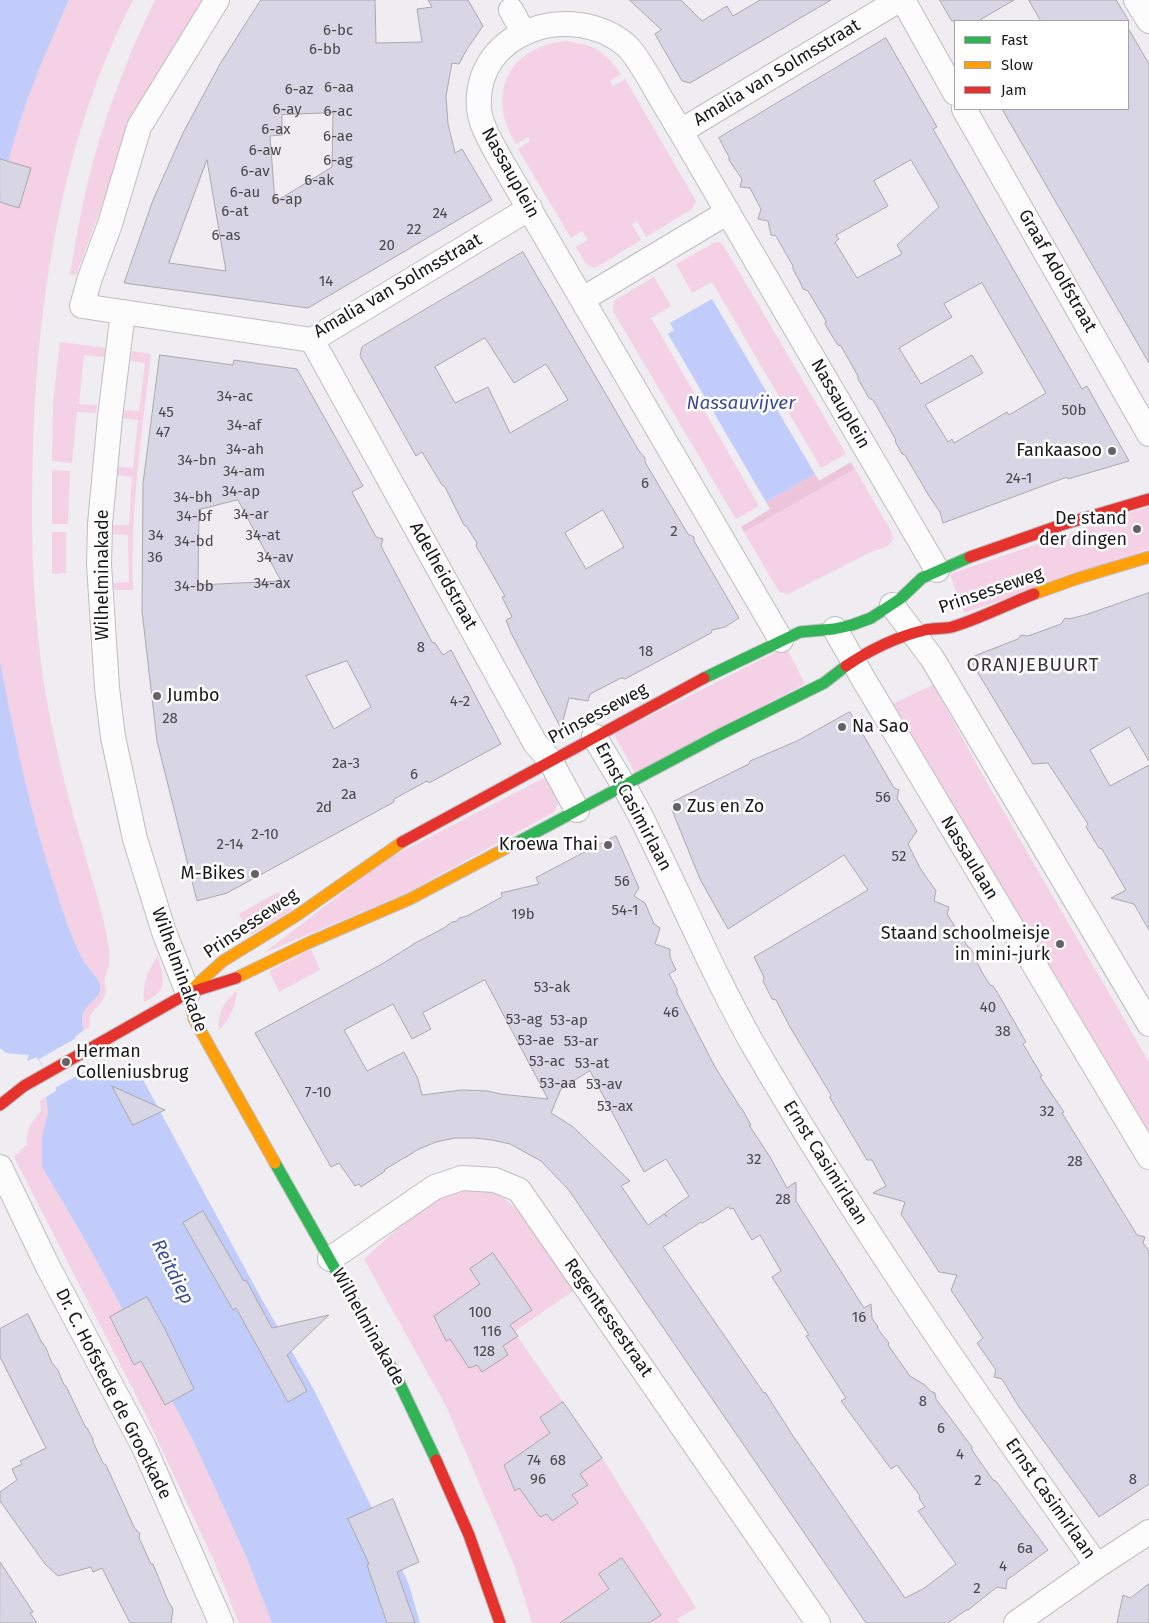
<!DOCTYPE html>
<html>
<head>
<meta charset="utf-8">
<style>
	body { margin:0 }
	#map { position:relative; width:1149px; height:1623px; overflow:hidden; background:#efecf2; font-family:"Fira Sans",sans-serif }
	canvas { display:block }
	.legend { position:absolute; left:954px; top:20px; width:175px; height:90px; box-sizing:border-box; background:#fff; border:1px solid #a3a3a4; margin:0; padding:6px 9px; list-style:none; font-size:15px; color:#1a181b }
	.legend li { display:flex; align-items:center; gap:10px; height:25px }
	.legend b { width:25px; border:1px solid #a3a3a4 }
</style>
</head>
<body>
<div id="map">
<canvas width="1149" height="1623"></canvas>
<ul class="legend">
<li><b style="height:6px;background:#30b455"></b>Fast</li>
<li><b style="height:6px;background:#ff9f0a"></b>Slow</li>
<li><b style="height:6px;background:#e5322d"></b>Jam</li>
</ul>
</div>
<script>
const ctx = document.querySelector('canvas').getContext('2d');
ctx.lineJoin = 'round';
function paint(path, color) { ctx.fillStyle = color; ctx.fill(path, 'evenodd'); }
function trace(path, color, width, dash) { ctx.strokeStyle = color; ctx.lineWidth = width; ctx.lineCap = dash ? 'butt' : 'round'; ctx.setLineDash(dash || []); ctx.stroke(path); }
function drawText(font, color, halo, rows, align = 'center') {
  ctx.font = font + ' "Fira Sans",sans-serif'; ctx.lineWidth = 5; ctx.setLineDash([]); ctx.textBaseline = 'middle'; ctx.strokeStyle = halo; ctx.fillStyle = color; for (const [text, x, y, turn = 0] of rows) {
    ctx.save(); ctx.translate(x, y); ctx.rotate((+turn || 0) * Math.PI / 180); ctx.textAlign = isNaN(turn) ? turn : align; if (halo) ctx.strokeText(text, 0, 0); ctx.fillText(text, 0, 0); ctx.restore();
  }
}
paint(new Path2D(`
	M69,0H133C62,137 37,300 33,452C30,539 33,627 49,712C58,759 70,805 84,851C91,878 101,905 106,932C108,942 110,954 109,964C109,969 105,974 105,979C104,985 107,989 105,995C100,1008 87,1011 90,1027L84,1030C74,1002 105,1003 100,984C98,978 87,967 83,960C73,942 63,912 57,893C31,817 15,739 0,661V203C11,132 40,65 69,0Z
	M155,0H206L135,123L105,197L76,275L70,274C74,252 77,231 82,209C96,139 123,65 155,0Z
	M567,41C594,45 606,52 621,74L610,81L613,86L625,79L696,201L692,209L646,237L637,221L632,224L641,240L595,268L587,265L576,247L588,240L582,231L571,238L518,149L530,141L528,137L516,144C485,94 509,46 567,41Z
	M716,242H720L725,248L846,454L821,468L712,282L692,293L676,264Z
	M654,277L671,306L651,318L759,506L736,519L613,311V305L615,300Z
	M60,342L107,348L105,357L84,355L79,404L97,405L96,413L77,412L72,463L52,461L53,402Z
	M132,351L151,354C142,433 130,510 133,590H114L113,583L129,582L128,535L113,534V525H129L132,477L117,475L118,467L133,468L138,420L123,418L124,410L139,411L145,363L131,361Z
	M855,469L891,531L893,539L888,546L871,552L788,594L779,592L744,532Z
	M52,470L70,471L68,524H52Z
	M1149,506V549L964,613L950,574Z
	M52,532H66V573L52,574Z
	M786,647L805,684L635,773L614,734Z
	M933,685L990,788L1149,1062V1135L890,705Z
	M544,778C559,785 563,798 554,812L407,893L264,953L385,860Z
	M278,892L292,910L251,935L239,914Z
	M311,949L320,970L279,992L269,971Z
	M158,956C163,979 170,990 144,1002C143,983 147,971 158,956Z
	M237,991C235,1008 230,1019 219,1030C218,1012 223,1002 237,991Z
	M46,1097L48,1113L42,1136V1167L84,1238L192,1438L246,1556L272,1623H239L215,1563L144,1411L14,1157L27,1144C26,1129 32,1122 41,1111L40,1101Z
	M464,1190C475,1191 488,1190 498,1195C526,1209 555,1264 573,1291L514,1332L603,1459L696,1608L677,1619L679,1623H532L514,1565L446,1406L364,1259L425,1204Z`), '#f4d1e4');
paint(new Path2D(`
	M851,462L855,469L744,532L741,527L770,509L766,502L815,474L819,481Z`), '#ecc5da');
paint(new Path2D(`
	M0,0H69C40,65 11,132 0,203Z
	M712,299L815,474L766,502L668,334L674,330L670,323Z
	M0,661C15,739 31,817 57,893C63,912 73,942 83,960C87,967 98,978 100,984C105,1003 74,1002 84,1030L75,1037L93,1068L104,1063C119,1078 125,1066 141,1076L261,1298L313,1388L401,1567L409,1585L420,1623H272L246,1556L192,1438L84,1238L42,1167V1136L48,1113L46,1097L56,1091V1089L37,1057L27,1061L29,1055L6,1053L0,1048Z`), '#c1ccfa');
paint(new Path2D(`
	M78,1037L94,1066L55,1088L39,1059Z`), '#efecf2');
const building = new Path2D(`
	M261,0H375L376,43L422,42L417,9L432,7L428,0H468L483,26L467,49L459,64L452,63L446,96L448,124L455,153L462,149L492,200L308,308L124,283L153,200L183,133L220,64ZM333,113L332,167L275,202L270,136L282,135V115ZM207,160L226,271L169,263Z
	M630,0H681L702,21L727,6L733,16L760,0H831L690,83L682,81L655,34L661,30Z
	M940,0H1014L978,21H952Z
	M1029,0H1116L1129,21H1041Z
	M1128,28L1149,64V363L1002,109H1128Z
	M886,38L937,127L933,129L1008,260L1082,389L1087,386L1129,461L1068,479L1067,477L943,523L940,512L929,496L905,455L902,454L895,441L896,440L873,400L869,398L858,379V376L841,346L838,345L829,331L825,324L826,321L808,291L803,289L801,284L793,269V266L781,245L776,236L771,235L768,221L758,219L761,209L750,188L740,187L742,179L729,160V157L719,138ZM911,160L939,207L897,245L902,254L857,278L835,242L839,239L836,235L888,206L874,181ZM982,283L1046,393L1009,415L1007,412L954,443L952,439L948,442L925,405L983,373L972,355L921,384L899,348L952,317L944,304Z
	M0,159L31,168L19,208L0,202Z
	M523,252L639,451L645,458V462L665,496L688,534L694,537V541L739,618L725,627L712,630L711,633L625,679L621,678L590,694L588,701L569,698L561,728L511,633L506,620L512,617L502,597L505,596L476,546L477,543L467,527L464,525L445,487L442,485L422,452L416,456L360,356L362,347ZM485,338L514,383L546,364L568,400L510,433L488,387L455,403L435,367ZM603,510L624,547L586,569L565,533Z
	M160,355L233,365L234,360L297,369L363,486L352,492L376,537L383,539L381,546L432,642L435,643L443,655L451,650L501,744L429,783L427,781L394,799V802L227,893L197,901L157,741L142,611L143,484ZM238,500L281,581L198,585L199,510ZM347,661L371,707L334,729L306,676Z
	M1149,593V761L1129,727L1090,750L1110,786L1149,765V930L1134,904L1111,898L1126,890L1102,849L1099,848L1086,827L1088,824L1048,763L1033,764L969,658L1018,639L1021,635L1028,636L1061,624L1065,618L1069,619L1085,615Z
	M850,712L894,788L899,790L897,798L917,831L908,844L920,868L936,891L934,901L949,907L947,914L968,947H969L977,958L976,961L982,972L990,985L993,986L997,992L1026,1042L1023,1044L1042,1076L1040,1077L1064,1112L1062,1113L1137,1235L1145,1237L1143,1243L1149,1251V1484L1099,1517L1019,1407L1002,1379L994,1377L996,1370L977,1343L983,1338L951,1290L957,1275L939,1272L901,1214L905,1202L873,1193L886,1186L872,1160H867L830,1098L831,1095L790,1027L776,1000L772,999L763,981L764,977L754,957L868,890L844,855L728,929L700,879L672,810L674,801L749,764L750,761L797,741Z
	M616,836L639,888L634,896L645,903L654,924L660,928L655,944L670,949V957L676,970L669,974L677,989V993L715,1067L740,1107L742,1109L751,1125H749L770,1157L787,1188L796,1182V1201L864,1308L871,1304L872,1318L878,1327L877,1328L889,1343L888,1345L910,1376L925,1385L930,1391L935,1393L936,1399L972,1447V1450L993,1480L996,1481L1048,1550L1007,1580L1006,1589L997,1587L968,1610H966L948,1623H866L568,1189L541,1161L510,1144L492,1140L474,1138H455L436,1142L419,1149L384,1170L385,1171L361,1187L359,1184L355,1186L339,1163L331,1167L255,1033L382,964L417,942L444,928L452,922L457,921L459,918L467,916L502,897L501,893L539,884L536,878ZM485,980L548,1099L500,1094L488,1091L462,1090L422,1095L418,1079L404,1052L367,1071L344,1030L393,1004L412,1039L431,1029L423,1013ZM590,1071L644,1172L666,1159L689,1196L665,1213L667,1217L664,1214L648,1225L621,1186L630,1181L572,1126L551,1113L561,1089ZM729,1207L730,1209L733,1208L752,1240L760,1235L781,1271L772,1277L809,1335L806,1336L846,1398L841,1401L891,1469L897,1465L920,1496L919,1498L925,1507L918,1511L956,1564L923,1589L905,1598L793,1436L765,1392L764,1393L663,1247L701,1222L702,1223Z
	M112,1086L165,1110L133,1125Z
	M203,1211L244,1281L246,1280L272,1328L329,1315L287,1355L307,1391L288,1402L236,1308L233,1310L183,1223Z
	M493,1253L532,1310L510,1325L518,1336L503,1346L508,1355L482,1372L477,1365L469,1368L450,1339L446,1341L434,1316L480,1284L470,1269Z
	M147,1297L165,1329L194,1389L165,1405L141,1361L134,1365L110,1317Z
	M28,1314L41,1341L46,1348L52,1363L58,1370L64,1385L66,1386L86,1428H87L93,1439V1442L103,1463L106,1465L134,1527L140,1534L139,1538L151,1564H153L168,1601L173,1609L171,1623H130L102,1568L93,1572L91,1567L58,1576L45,1564L0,1501V1492L17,1480L12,1469L22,1464L20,1461L46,1448L0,1357V1329Z
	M563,1402L602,1458L580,1474L588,1485L572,1495L578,1503L552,1521L547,1514L540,1517L519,1488L515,1491L504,1465L550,1433L540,1418Z
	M393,1499L419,1562L397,1572L415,1623H387L367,1565L369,1564L348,1519Z
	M622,1558L661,1615L649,1623H560L609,1589L599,1574Z
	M0,1562L33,1612L30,1613L37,1623H0Z
	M1149,1584V1623H1117L1123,1595L1130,1598Z`);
paint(building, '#d8d5e4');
trace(building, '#aaa8ad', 1);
const street = new Path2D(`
	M217,0L139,127L110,224L90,278L82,306L312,340L530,208
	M903,0L955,93
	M1136,0L1149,21
	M511,10L522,30
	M964,109L1149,434
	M681,131L899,0
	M583,299L728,212
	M123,312L110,417L100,524L99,564L107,688L113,737L135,839L164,932L188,993
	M312,340L535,743L550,760L577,810
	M892,605L932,658L1149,1024
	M835,629L864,680L1149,1157
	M781,640L499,157C491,142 481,126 479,109C473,29 574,0 627,46C641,61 650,80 660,97C683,135 705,173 727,211C797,331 867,451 937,570
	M594,736C612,767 632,797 647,829C683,902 715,978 755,1048C859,1227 978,1397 1097,1566
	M0,1167L48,1267L144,1447L221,1623
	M330,1259L435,1187L462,1178L495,1180L519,1190L818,1623
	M1016,1623L1097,1566L1149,1532`);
const fast = new Path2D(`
	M704,678L800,632L834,629L852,625L871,618L900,599L922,578L970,557
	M512,845L719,735L824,683L846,666
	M275,1163L396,1376L436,1460`);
const slow = new Path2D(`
	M1034,594L1079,578L1149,557
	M236,978L308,943L410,899L512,845
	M193,988L223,961L296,916L402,842
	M188,993L194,1019L275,1163`);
const jam = new Path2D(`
	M970,557L1061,525L1149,499
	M846,666C871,649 896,637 925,630C934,628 944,629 952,627C979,619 1008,604 1034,594
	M402,842L704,678
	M0,1105L24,1086L188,993L236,978
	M436,1460L469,1535L500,1623`);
trace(street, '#bfbcc0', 26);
trace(fast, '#bfbcc0', 13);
trace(slow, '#bfbcc0', 13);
trace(jam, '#bfbcc0', 13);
trace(street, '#fdfcfd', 24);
trace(fast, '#30b455', 11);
trace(slow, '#ff9f0a', 11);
trace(jam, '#e5322d', 11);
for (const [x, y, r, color] of [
	[1112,451,5,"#656266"],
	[1137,529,5,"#656266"],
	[157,696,5,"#656266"],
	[842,727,5,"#656266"],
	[677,807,5,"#656266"],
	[608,845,5,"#656266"],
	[255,874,5,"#656266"],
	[1060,944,5,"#656266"],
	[66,1062,5,"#656266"]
]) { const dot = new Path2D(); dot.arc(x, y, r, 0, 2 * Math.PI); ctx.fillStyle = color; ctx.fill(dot); trace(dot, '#fff', 2); }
drawText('15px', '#4a474d', null, [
	["6-bc",338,31],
	["6-bb",325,50],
	["6-aa",339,88],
	["6-az",299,90],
	["6-ay",287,110],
	["6-ac",338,112],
	["6-ax",276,130],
	["6-ae",338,137],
	["6-aw",265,151],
	["6-ag",338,161],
	["6-av",255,172],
	["6-ak",319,181],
	["6-au",245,193],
	["6-ap",287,200],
	["6-at",235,212],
	["24",440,214],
	["22",414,230],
	["6-as",226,236],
	["20",387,246],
	["14",326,282],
	["34-ac",235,397],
	["50b",1074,411],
	["45",166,413],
	["34-af",244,426],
	["47",163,433],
	["34-ah",245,450],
	["34-bn",197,461],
	["34-am",244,472],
	["24-1",1019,479],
	["6",645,484],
	["34-ap",241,492],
	["34-bh",193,498],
	["34-ar",251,515],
	["34-bf",194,517],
	["2",674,532],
	["34",156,536],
	["34-at",263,536],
	["34-bd",194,542],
	["36",155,558],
	["34-av",275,558],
	["34-ax",272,584],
	["34-bb",194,587],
	["8",421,648],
	["18",646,652],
	["4-2",460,702],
	["28",170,719],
	["2a-3",346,764],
	["6",414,775],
	["2a",349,795],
	["56",883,798],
	["2d",324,808],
	["2-10",265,835],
	["2-14",230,845],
	["52",899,857],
	["56",622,882],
	["54-1",625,911],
	["19b",523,915],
	["53-ak",552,988],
	["40",988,1008],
	["46",671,1013],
	["53-ag",524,1020],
	["53-ap",569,1021],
	["38",1003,1032],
	["53-ae",536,1041],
	["53-ar",581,1042],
	["53-ac",547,1062],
	["53-at",592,1064],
	["53-aa",558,1084],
	["53-av",604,1085],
	["7-10",318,1093],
	["53-ax",615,1107],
	["32",1047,1112],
	["32",754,1160],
	["28",1075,1162],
	["28",783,1200],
	["100",480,1313],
	["16",859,1318],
	["116",491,1332],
	["128",484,1352],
	["8",923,1402],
	["6",941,1429],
	["4",960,1455],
	["74",534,1461],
	["68",558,1461],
	["96",538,1480],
	["8",1133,1480],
	["2",978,1481],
	["6a",1025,1549],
	["4",1003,1567],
	["2",977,1589]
]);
drawText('18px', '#1a181b', '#fff', [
	["Amalia van Solmsstraat",777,73,-31],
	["Nassauplein",510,173,61],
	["Graaf Adolfstraat",1057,271,60],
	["Amalia van Solmsstraat",398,286,-30],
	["Nassauplein",840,404,60],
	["Wilhelminakade",103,575,-90],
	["Adelheidstraat",443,576,61],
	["Prinsesseweg",991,591,-19],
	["Prinsesseweg",598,714,-28],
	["Ernst Casimirlaan",633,807,62],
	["Nassaulaan",969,858,59],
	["Prinsesseweg",251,924,-34],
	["Wilhelminakade",179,970,70],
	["Ernst Casimirlaan",825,1163,58],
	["Regentessestraat",608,1318,55],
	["Wilhelminakade",368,1327,61],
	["Dr. C. Hofstede de Grootkade",113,1394,63],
	["Ernst Casimirlaan",1050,1499,55]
]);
drawText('18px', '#1a181b', '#fff', [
	["Fankaasoo",1102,451],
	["De stand",1127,519],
	["der dingen",1127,540],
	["Jumbo",167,696,"left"],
	["Na Sao",852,727,"left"],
	["Zus en Zo",687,807,"left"],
	["Kroewa Thai",598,845],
	["M-Bikes",245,874],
	["Staand schoolmeisje",1050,934],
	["in mini-jurk",1050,955],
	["Herman",76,1052,"left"],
	["Colleniusbrug",76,1073,"left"]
], 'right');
drawText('italic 19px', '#3b4a93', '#fff', [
	["Nassauvijver",741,404],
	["Reitdiep",172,1272,63]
]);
ctx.letterSpacing = '1px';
drawText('19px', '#3a353d', '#fff', [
	["ORANJEBUURT",1033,666]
]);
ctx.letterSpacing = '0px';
</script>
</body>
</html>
